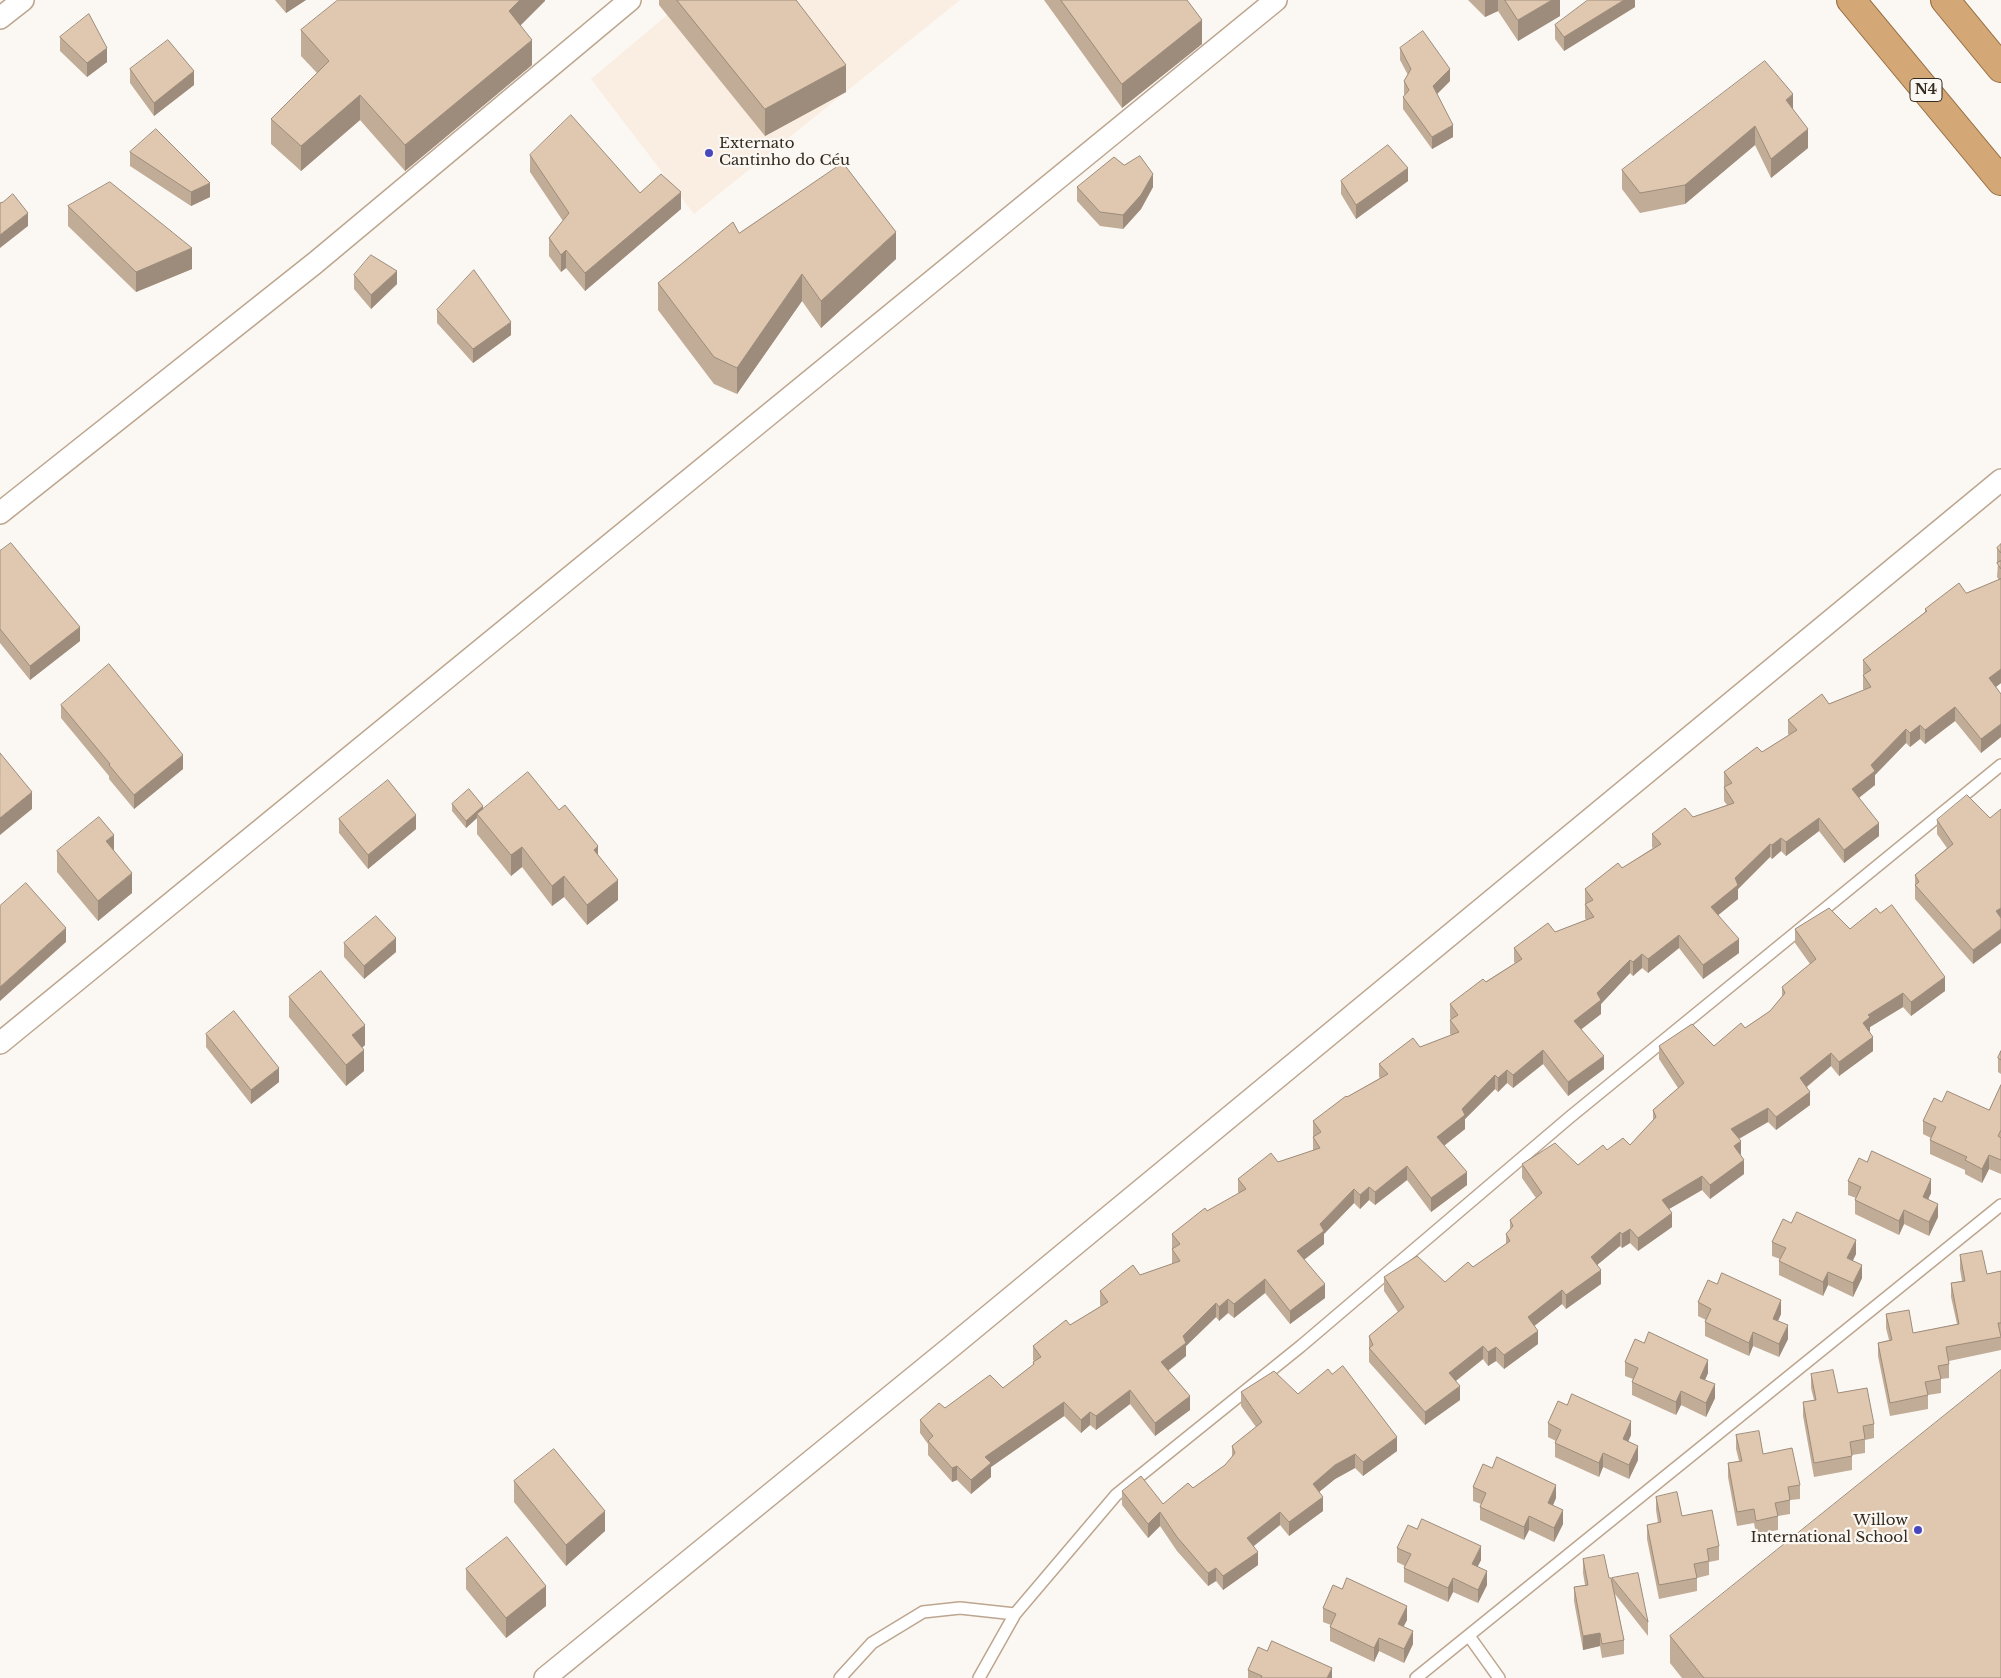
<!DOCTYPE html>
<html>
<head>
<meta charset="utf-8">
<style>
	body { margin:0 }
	canvas { display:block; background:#fbf7f2 }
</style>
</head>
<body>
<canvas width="2001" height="1678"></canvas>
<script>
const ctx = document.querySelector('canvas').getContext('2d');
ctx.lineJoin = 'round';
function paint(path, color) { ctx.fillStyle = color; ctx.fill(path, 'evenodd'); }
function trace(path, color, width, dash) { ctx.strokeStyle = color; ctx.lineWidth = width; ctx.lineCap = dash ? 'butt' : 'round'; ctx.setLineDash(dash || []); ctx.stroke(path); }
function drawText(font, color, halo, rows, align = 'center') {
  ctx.font = font + ' "Libre Baskerville",serif'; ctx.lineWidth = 4.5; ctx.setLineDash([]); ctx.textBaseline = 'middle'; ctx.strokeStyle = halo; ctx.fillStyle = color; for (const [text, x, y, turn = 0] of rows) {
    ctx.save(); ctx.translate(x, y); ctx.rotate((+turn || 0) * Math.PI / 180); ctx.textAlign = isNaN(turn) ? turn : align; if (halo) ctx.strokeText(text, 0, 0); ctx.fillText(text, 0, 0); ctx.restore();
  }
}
paint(new Path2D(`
	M685,0H960L694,214L591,79Z`), '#faeee2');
const service = new Path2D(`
	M1469,1636L1499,1678
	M840,1678L872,1643L923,1612L960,1608L1015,1614
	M979,1678L1015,1614L1116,1495L1301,1346L1570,1117L2001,765
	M1416,1678L2001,1205`);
const minor = new Path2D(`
	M0,18L23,0
	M0,513L315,263L630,0
	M0,1043L1276,0
	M545,1678L951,1347L2001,480`);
const trunk = new Path2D(`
	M1851,0L2001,181
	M1945,0L2001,68`);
trace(service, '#bda68f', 14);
trace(minor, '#bda68f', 24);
trace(trunk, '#966e42', 30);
trace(service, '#fff', 11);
trace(minor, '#fff', 21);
trace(trunk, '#d4a876', 28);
paint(new Path2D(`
	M275,0H306L286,13Z
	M545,0L520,25L532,65L405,171L360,120L301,171L271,144V119L317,73L301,56V30Z
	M659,0H796L846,92L765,136L659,5Z
	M1044,0H1187L1202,44L1122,108Z
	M1468,0H1560V16L1518,41L1498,11L1485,17Z
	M1635,0V7L1564,51L1555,39V25Z
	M60,37L107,62L87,77L60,51Z
	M1400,48L1450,81L1437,94L1453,137L1432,149L1403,109V97L1405,95L1404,94V81L1408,75L1400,60Z
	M130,69L194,85L154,116L130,83Z
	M1793,109L1808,148L1771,178L1755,145L1685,204L1640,213L1622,189V170Z
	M130,152L210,197L191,206L130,166Z
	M530,155L640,193L681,209L585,291L566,268L561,272L549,256V238L563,221L530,172Z
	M1341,181H1408L1356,219L1341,194Z
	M1077,187H1153L1141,209L1123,229L1100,226L1077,201Z
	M68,206L192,269L136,292L68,226Z
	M739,233L896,259L821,328L802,301L737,394L714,384L658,310V283Z
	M354,275L397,284L371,309L354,289Z
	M437,310L511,335L473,363L437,323Z
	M2001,544V683L1996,687L2001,694V737L1981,753L1955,721L1925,744L1920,739L1910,747L1906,743L1875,775V785L1859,798L1879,836L1844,863L1819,831L1786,856L1781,851L1772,859L1770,857L1738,889V899L1718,915L1739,953L1703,979L1679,948L1648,973L1642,968L1633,976L1630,973L1601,1004V1014L1581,1029L1604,1069L1568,1096L1543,1064L1513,1088L1507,1083L1498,1092L1495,1089L1465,1119V1129L1444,1146L1467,1185L1431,1212L1407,1180L1375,1205L1369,1200L1360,1209L1354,1203L1324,1234V1244L1304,1260L1325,1298L1290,1324L1265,1293L1234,1318L1228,1313L1219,1321L1216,1317L1186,1346V1356L1168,1371L1190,1410L1155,1436L1130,1404L1096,1430L1090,1425L1081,1433L1064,1416L991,1467V1477L971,1494L957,1480L952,1482L928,1455V1444L920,1433V1420L945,1408L1003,1388L1033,1365V1362L1034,1361L1033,1360V1346L1070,1325L1101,1306L1100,1305V1291L1140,1275L1172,1264V1234L1207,1211L1239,1194L1238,1192V1179L1278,1162L1313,1151V1121L1347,1097L1380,1078L1379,1077V1064L1451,1035L1450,1034V1020L1451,1019L1450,1018V1004L1515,963L1514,962V948L1586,920L1585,918V904H1586L1585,903V889L1622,868L1653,848L1652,847V834L1693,817L1727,805L1724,801V787H1725L1724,786V772L1762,752L1789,735L1788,734V720L1864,690L1863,689V675H1864L1863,673V660L1925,612V609L1999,580L1997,577L1998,563L1997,562V548Z
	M0,551L80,641L30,680L0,643Z
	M61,705L183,769L134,809L109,779V776L61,718Z
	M452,804L483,809L559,810L598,855L618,900L587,925L564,897L552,906L522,867L511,876L477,834V818L466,828L452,811Z
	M1990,818L1973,964L1915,899V875L1947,848L1937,834V820Z
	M339,819L416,829L368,869L339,833Z
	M57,851L132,893L98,921L57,872Z
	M1795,929H1850L1945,991L1911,1016L1903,1007L1870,1027V1031L1869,1032L1873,1051L1839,1076L1831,1066L1807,1087L1810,1105L1776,1130L1768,1122L1739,1139L1741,1154L1740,1155L1744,1174L1710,1199L1702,1190L1669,1209L1672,1227L1638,1251L1630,1243L1622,1248L1620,1246L1597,1265L1601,1284L1566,1309L1562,1304L1534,1326L1538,1344L1504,1369L1496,1361L1488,1366L1483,1359L1456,1381L1460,1400L1425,1425L1369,1362V1336L1398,1312L1384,1291V1277L1445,1282L1473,1267L1506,1244V1234L1510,1230V1220L1536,1198L1522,1178V1164L1578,1165L1607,1150L1630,1145L1653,1120V1110L1678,1088L1659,1059V1046H1714L1745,1028L1770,1011L1782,997V987L1810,964L1795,943Z
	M344,943L396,952L364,979L344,957Z
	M289,997L365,1045L362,1048L364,1071L346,1086L289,1017Z
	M206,1034L279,1082L251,1104L206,1047Z
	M2001,1051V1074L1998,1072V1058Z
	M2001,1085V1174L1989,1169L1982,1183L1965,1174V1170L1930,1154V1140L1931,1138L1923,1134V1121L1942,1102L1989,1110Z
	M1848,1181L1931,1193L1928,1199L1938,1217L1929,1236L1904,1224L1899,1235L1855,1214V1200L1856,1198L1848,1195Z
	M1772,1242L1856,1254L1853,1260L1862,1278L1853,1297L1828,1285L1823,1296L1779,1275V1261L1780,1259L1772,1256Z
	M1960,1255L1987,1274L2001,1271V1350L1949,1361V1378L1941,1379V1393L1928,1395V1409L1890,1416L1878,1356V1343L1889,1340L1886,1328V1314L1913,1333L1957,1324L1951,1297V1283L1962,1281L1960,1269Z
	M1698,1302L1781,1314L1778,1321L1788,1339L1779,1357L1753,1346L1749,1356L1705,1336V1322L1706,1320L1698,1316Z
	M1625,1362L1708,1373L1705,1380L1715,1398L1706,1417L1681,1405L1676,1415L1632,1395V1382L1633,1379L1625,1376Z
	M1811,1374L1838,1393L1874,1424V1438L1865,1440V1453L1852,1455V1470L1814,1477L1803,1416V1402L1814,1400L1811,1388Z
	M1241,1392L1298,1394L1397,1451L1363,1476L1355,1468L1335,1479L1319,1492L1323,1511L1289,1536L1280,1525L1254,1546L1258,1565L1223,1590L1216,1581L1208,1586L1177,1551L1160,1526L1148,1538L1122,1505V1491L1163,1504L1193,1488L1225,1465L1232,1457V1446L1256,1427L1241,1406Z
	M1548,1423L1631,1435L1628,1442L1638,1460L1629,1479L1603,1467L1599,1477L1555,1457V1443L1556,1441L1548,1437Z
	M1736,1435L1763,1454L1800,1485V1499L1790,1500V1514L1778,1516V1530L1756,1534L1754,1523L1737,1526L1728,1477V1463L1739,1461L1736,1449Z
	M514,1481L605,1531L566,1566L514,1502Z
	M1473,1487L1556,1498L1553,1505L1563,1524L1554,1542L1529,1530L1524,1540L1480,1520V1507L1481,1504L1473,1501Z
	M1656,1497L1682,1516L1719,1546V1560L1709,1562V1575L1697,1578V1591L1659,1599L1647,1539V1525L1658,1523L1656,1510Z
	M1397,1548L1481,1560L1477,1567L1487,1585L1478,1603L1453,1592L1448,1602L1404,1582V1568L1405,1566L1397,1562Z
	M1583,1559L1609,1578L1612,1582V1578L1648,1622V1636L1615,1594L1624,1640V1654L1602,1658L1600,1646L1583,1650L1574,1601V1587L1585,1585L1583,1573Z
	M466,1569L546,1606L506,1638L466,1589Z
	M1323,1608L1407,1620L1403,1626L1413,1644L1404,1663L1379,1651L1374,1662L1330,1641V1627L1331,1625L1323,1622Z
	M1670,1636L2001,1678H1682L1670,1663Z
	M1248,1670L1332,1678H1248Z`), '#c1ac97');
paint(new Path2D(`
	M286,0H306L286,13Z
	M520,0H545V1L509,37V11Z
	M1485,0H1498V11L1485,17Z
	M1552,0H1560V16L1518,41V20Z
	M1624,0H1635V7L1564,51V37Z
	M1202,20V44L1122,108V84Z
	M532,40V65L405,171V145Z
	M107,48V62L87,77V63Z
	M846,65V92L765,136V109Z
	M1450,69V81L1433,98V86Z
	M194,71V85L154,116V103Z
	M1793,94V113L1786,100Z
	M360,95V120L301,171V146Z
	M1453,125V137L1432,149V137Z
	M1755,126V145L1685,204V185Z
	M1808,129V148L1771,178V159Z
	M1408,168V181L1356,219V205Z
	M1153,174V187L1141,209L1123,229V215Z
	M210,183V197L191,206V192Z
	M681,192V209L585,291V273Z
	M28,213V226L0,248V235Z
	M896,232V259L821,328V301Z
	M192,248V269L136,292V272Z
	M566,250V268L561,272V255Z
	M397,271V284L371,309V295Z
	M802,274V301L737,394V368Z
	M511,322V335L473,363V349Z
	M80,627V641L30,680V666Z
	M2001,669V683L1989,692V678Z
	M1955,707V721L1925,744V730Z
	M2001,724V737L1981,753V739Z
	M1920,725V739L1910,747V733Z
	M1906,729V743L1875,775V785L1852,803V789L1871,765Z
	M183,755V769L134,809V795Z
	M32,792V809L0,835V818Z
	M483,806V813L477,814V818L466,828V821Z
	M416,815V829L368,869V855Z
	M1819,818V831L1786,856V842Z
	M1879,823V836L1844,863V850Z
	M114,835V855L106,841Z
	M1781,838V851L1772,859V845Z
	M1770,844V857L1738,889V899L1711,921V907L1735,878Z
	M598,846V867L594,850Z
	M522,847V867L511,876V855Z
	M132,873V893L98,921V901Z
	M564,876V897L552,906V886Z
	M618,880V900L587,925V905Z
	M2001,908V922L1996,911Z
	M66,928V942L0,1001V987Z
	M2001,929V943L1973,964V950Z
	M1679,935V948L1648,973V959Z
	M396,938V952L364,979V966Z
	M1739,939V953L1703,979V965Z
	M1642,954V968L1633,976V962Z
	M1630,960V973L1601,1004V1014L1574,1035V1021L1597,993Z
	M1945,977V991L1911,1016V1002Z
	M1903,993V1007L1870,1027V1031L1863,1037V1023L1868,1015Z
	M365,1025V1045L352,1056V1035Z
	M1873,1037V1051L1839,1076V1062Z
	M364,1050V1071L346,1086V1065Z
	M1543,1050V1064L1513,1088V1075Z
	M1831,1053V1066L1800,1092V1078Z
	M1604,1056V1069L1568,1096V1082Z
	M279,1068V1082L251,1104V1090Z
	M1507,1070V1083L1498,1092V1078Z
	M1495,1075V1089L1465,1119V1129L1437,1151V1137L1462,1109Z
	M1810,1092V1105L1776,1130V1117Z
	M1768,1108V1122L1731,1143V1129Z
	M1741,1141V1154L1734,1160V1146Z
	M1989,1155V1169L1982,1183V1169Z
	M1744,1160V1174L1710,1199V1185Z
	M1407,1166V1180L1375,1205V1192Z
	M1467,1172V1185L1431,1212V1198Z
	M1702,1176V1190L1662,1213V1200Z
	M1931,1179V1193L1923,1211V1197Z
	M1369,1187V1200L1360,1209V1195Z
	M1354,1189V1203L1324,1234V1244L1297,1265V1251L1320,1224Z
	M1938,1204V1217L1929,1236V1222Z
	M1904,1210V1224L1899,1235V1221Z
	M1672,1213V1227L1638,1251V1238Z
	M1630,1229V1243L1622,1248V1234Z
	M1620,1232V1246L1591,1270V1257Z
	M1856,1240V1254L1847,1272V1258Z
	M1862,1265V1278L1853,1297V1283Z
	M1601,1270V1284L1566,1309V1295Z
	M1828,1272V1285L1823,1296V1282Z
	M1265,1279V1293L1234,1318V1304Z
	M1325,1284V1298L1290,1324V1311Z
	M1562,1290V1304L1528,1331V1317Z
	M1228,1299V1313L1219,1321V1307Z
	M1781,1300V1314L1773,1332V1319Z
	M1216,1303V1317L1186,1346V1356L1161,1376V1362L1183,1336Z
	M1788,1325V1339L1779,1357V1344Z
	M1538,1331V1344L1504,1369V1355Z
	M1753,1332V1346L1749,1356V1343Z
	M1483,1346V1359L1449,1386V1373Z
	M1496,1347V1361L1488,1366V1352Z
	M1708,1360V1373L1700,1391V1378Z
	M1715,1384V1398L1706,1417V1403Z
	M1460,1386V1400L1425,1425V1412Z
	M1130,1390V1404L1096,1430V1416Z
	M1681,1391V1405L1676,1415V1402Z
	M1190,1396V1410L1155,1436V1423Z
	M1064,1402V1416L991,1467V1477L971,1494V1480L985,1457Z
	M1090,1412V1425L1081,1433V1420Z
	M1631,1421V1435L1623,1453V1439Z
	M1397,1437V1451L1363,1476V1462Z
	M1638,1446V1460L1629,1479V1465Z
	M1603,1453V1467L1599,1477V1463Z
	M1355,1454V1468L1335,1479L1313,1497V1484L1335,1465Z
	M957,1466V1480L952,1482V1468Z
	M1556,1485V1498L1548,1517V1503Z
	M1323,1497V1511L1289,1536V1522Z
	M1563,1510V1524L1554,1542V1528Z
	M605,1511V1531L566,1566V1545Z
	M1160,1512V1526L1148,1538V1524Z
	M1280,1512V1525L1247,1551V1538Z
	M1529,1516V1530L1524,1540V1527Z
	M1481,1546V1560L1472,1578V1564Z
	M1258,1552V1565L1223,1590V1576Z
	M1216,1568V1581L1208,1586V1573Z
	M1487,1571V1585L1478,1603V1590Z
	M1453,1578V1592L1448,1602V1588Z
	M546,1586V1606L506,1638V1618Z
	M1407,1606V1620L1398,1638V1624Z
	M1413,1631V1644L1404,1663V1649Z
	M1600,1633V1646L1583,1650V1636Z
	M1379,1638V1651L1374,1662V1648Z
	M1332,1668V1678H1327Z`), '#9d8c7b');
const building = new Path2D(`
	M338,0H520L509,11L532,40L405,145L360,95L301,146L271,119L329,61L301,30Z
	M677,0H796L846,65L765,109Z
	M1061,0H1187L1202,20L1122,84Z
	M1505,0H1552L1518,20Z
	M1588,0H1624L1564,37L1555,25Z
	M89,14L107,48L87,63L60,37Z
	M1423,31L1450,69L1433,86L1453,125L1432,137L1403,97L1409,90L1404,81L1411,69L1400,48Z
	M168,40L194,71L154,103L130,69Z
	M1765,61L1793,94L1786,100L1808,129L1771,159L1755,126L1685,185L1640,193L1622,170Z
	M571,115L640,193L661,174L681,192L585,273L566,250L561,255L549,238L569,213L530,155Z
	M156,129L210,183L191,192L130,152Z
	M1388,145L1408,168L1356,205L1341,181Z
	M1140,156L1153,174L1141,195L1123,215L1100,212L1077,187L1114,157L1124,165Z
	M843,163L896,232L821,301L802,274L737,368L714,357L658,283L733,222L739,233Z
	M110,182L192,248L136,272L68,206Z
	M13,194L28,213L0,235V203L3,202Z
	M371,255L397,271L371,295L354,275Z
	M474,270L511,322L473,349L437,310Z
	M11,543L80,627L30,666L0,629V551Z
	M2001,544V553L1997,548Z
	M2001,561V569L1997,563Z
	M2001,579V669L1989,678L2001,694V724L1981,739L1955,707L1925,730L1920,725L1910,733L1906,729L1871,765L1875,771L1852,789L1879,823L1844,850L1819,818L1786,842L1781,838L1772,845L1770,844L1735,878L1738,885L1711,907L1739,939L1703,965L1679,935L1648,959L1642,954L1633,962L1630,960L1597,993L1601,1000L1574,1021L1604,1056L1568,1082L1543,1050L1513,1075L1507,1070L1498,1078L1495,1075L1462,1109L1465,1115L1437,1137L1467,1172L1431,1198L1407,1166L1375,1192L1369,1187L1360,1195L1354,1189L1320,1224L1324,1231L1297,1251L1325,1284L1290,1311L1265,1279L1234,1304L1228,1299L1219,1307L1216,1303L1183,1336L1186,1343L1161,1362L1190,1396L1155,1423L1130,1390L1096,1416L1090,1412L1081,1420L1064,1402L985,1457L991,1463L971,1480L957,1466L952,1468L928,1441L933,1436L920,1420L939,1403L945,1408L990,1375L1003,1388L1034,1364L1033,1362L1041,1357L1033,1346L1066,1320L1070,1325L1108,1302L1100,1291L1133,1265L1140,1275L1180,1261L1172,1249L1180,1244L1172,1234L1205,1208L1207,1211L1246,1189L1238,1179L1271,1153L1278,1162L1320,1148L1313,1137L1321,1132L1313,1121L1346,1096L1347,1097L1388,1074L1379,1064L1413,1038L1420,1047L1459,1032L1450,1020L1458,1015L1450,1004L1483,979L1486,982L1522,959L1514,948L1548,923L1555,932L1594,917L1585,904L1593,900L1585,889L1618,863L1622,868L1661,844L1652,834L1685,808L1693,817L1734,803L1724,787L1732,783L1724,772L1757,747L1762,752L1797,730L1788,720L1822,694L1829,704L1871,687L1863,675L1871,670L1863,660L1927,611L1925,609L1959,583L1966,593Z
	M109,664L183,755L134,795L109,765L110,764L61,705Z
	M0,753L32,792L0,818Z
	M528,772L559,810L565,805L598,846L594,850L618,880L587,905L564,876L552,886L522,847L511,855L477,814Z
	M388,780L416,815L368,855L339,819Z
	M469,789L483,806L466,821L452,804Z
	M1967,795L1990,818L2001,809V908L1996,911L2001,918V929L1973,950L1915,885L1919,882L1915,875L1953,844L1937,820Z
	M99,817L114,835L106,841L132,873L98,901L57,851Z
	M26,883L66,928L0,987V906Z
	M1892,905L1945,977L1911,1002L1903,993L1868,1015L1870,1017L1863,1023L1873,1037L1839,1062L1831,1053L1800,1078L1810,1092L1776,1117L1768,1108L1731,1129L1741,1141L1734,1146L1744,1160L1710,1185L1702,1176L1662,1200L1672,1213L1638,1238L1630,1229L1622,1234L1620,1232L1591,1257L1601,1270L1566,1295L1562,1290L1528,1317L1538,1331L1504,1355L1496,1347L1488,1352L1483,1346L1449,1373L1460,1386L1425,1412L1369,1348L1373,1345L1369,1336L1404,1307L1384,1277L1417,1256L1445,1282L1468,1262L1473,1267L1510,1241L1506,1234L1513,1226L1510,1220L1542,1193L1522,1164L1555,1143L1578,1165L1603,1145L1607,1150L1623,1138L1630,1145L1656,1117L1653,1110L1684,1083L1659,1046L1692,1024L1714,1046L1741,1023L1745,1028L1770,1011L1785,993L1782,987L1816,959L1795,929L1829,908L1850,929L1876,908L1880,913Z
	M376,916L396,938L364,966L344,943Z
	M321,971L365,1025L352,1035L364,1050L346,1065L289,997Z
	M234,1011L279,1068L251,1090L206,1034Z
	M2001,1051V1060L1998,1058Z
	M2001,1085V1130L1998,1136L2001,1138V1160L1989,1155L1982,1169L1965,1160L1967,1157L1930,1140L1936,1127L1923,1121L1934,1098L1942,1102L1947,1091L1989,1110Z
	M1872,1151L1931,1179L1923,1197L1938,1204L1929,1222L1904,1210L1899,1221L1855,1200L1861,1187L1848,1181L1859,1158L1867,1162Z
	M1797,1212L1856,1240L1847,1258L1862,1265L1853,1283L1828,1272L1823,1282L1779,1261L1786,1248L1772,1242L1783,1219L1791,1223Z
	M1982,1251L1987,1274L2001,1271V1323H1998L2001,1337L1946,1347L1949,1364L1938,1366L1941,1379L1925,1382L1928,1395L1890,1403L1878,1343L1892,1340L1886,1314L1909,1310L1913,1333L1959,1324L1951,1283L1965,1281L1960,1255Z
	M1722,1273L1781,1300L1773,1319L1788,1325L1779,1344L1753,1332L1749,1343L1705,1322L1711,1309L1698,1302L1708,1280L1717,1284Z
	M1649,1332L1708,1360L1700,1378L1715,1384L1706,1403L1681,1391L1676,1402L1632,1382L1638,1368L1625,1362L1635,1339L1644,1343Z
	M1343,1366L1397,1437L1363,1462L1355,1454L1335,1465L1313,1484L1323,1497L1289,1522L1280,1512L1247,1538L1258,1552L1223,1576L1216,1568L1208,1573L1177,1537L1160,1512L1148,1524L1122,1491L1141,1476L1163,1504L1188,1483L1193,1488L1225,1465L1235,1453L1232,1446L1262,1422L1241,1392L1274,1371L1298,1394L1328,1369L1332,1374Z
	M1833,1370L1838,1393L1867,1388L1874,1424L1863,1426L1865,1439L1850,1442L1852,1456L1814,1463L1803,1402L1816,1400L1811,1374Z
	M2001,1370V1678H1704L1670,1636Z
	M1572,1394L1631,1421L1623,1439L1638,1446L1629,1465L1603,1453L1599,1463L1555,1443L1561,1430L1548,1423L1558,1401L1567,1405Z
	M1759,1431L1763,1454L1792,1448L1800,1485L1788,1487L1790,1500L1775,1503L1778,1516L1756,1521L1754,1509L1737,1512L1728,1463L1742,1461L1736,1435Z
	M554,1449L605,1511L566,1545L514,1481Z
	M1497,1457L1556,1485L1548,1503L1563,1510L1554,1528L1529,1516L1524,1527L1480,1507L1486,1493L1473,1487L1483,1464L1492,1468Z
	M1677,1492L1682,1516L1712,1510L1719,1546L1707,1549L1709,1561L1694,1564L1697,1578L1659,1585L1647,1525L1661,1522L1656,1497Z
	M1422,1519L1481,1546L1472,1564L1487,1571L1478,1590L1453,1578L1448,1588L1404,1568L1411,1554L1397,1548L1408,1525L1417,1529Z
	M507,1537L546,1586L506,1618L466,1569Z
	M1604,1555L1609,1578H1611L1624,1640L1602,1644L1600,1633L1583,1636L1574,1587L1588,1585L1583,1559Z
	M1638,1573L1648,1622L1612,1578Z
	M1347,1578L1407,1606L1398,1624L1413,1631L1404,1649L1379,1638L1374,1648L1330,1627L1336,1614L1323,1608L1333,1585L1342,1589Z
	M1272,1641L1332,1668L1327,1678H1261L1262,1676L1248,1670L1258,1647L1267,1651Z`);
paint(building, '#e0c8b0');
trace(building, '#9d8c7b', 1);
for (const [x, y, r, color] of [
	[709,153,5,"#4848be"],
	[1918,1530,5,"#4848be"]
]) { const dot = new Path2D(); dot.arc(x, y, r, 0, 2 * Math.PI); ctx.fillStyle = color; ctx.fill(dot); trace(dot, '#fbf7f2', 2); }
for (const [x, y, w] of [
	[1926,90,32]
]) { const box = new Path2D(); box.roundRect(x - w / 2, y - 11.5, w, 23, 4); ctx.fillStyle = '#fbf7f2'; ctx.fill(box); trace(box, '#342b21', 1); }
drawText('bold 14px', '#342b21', null, [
	["N4",1926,90]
]);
drawText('15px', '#342b21', '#fbf7f2', [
	["Externato",719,144],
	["Cantinho do Céu",719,161],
	["Willow",1908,1521,"right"],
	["International School",1908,1538,"right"]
], 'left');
</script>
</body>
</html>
